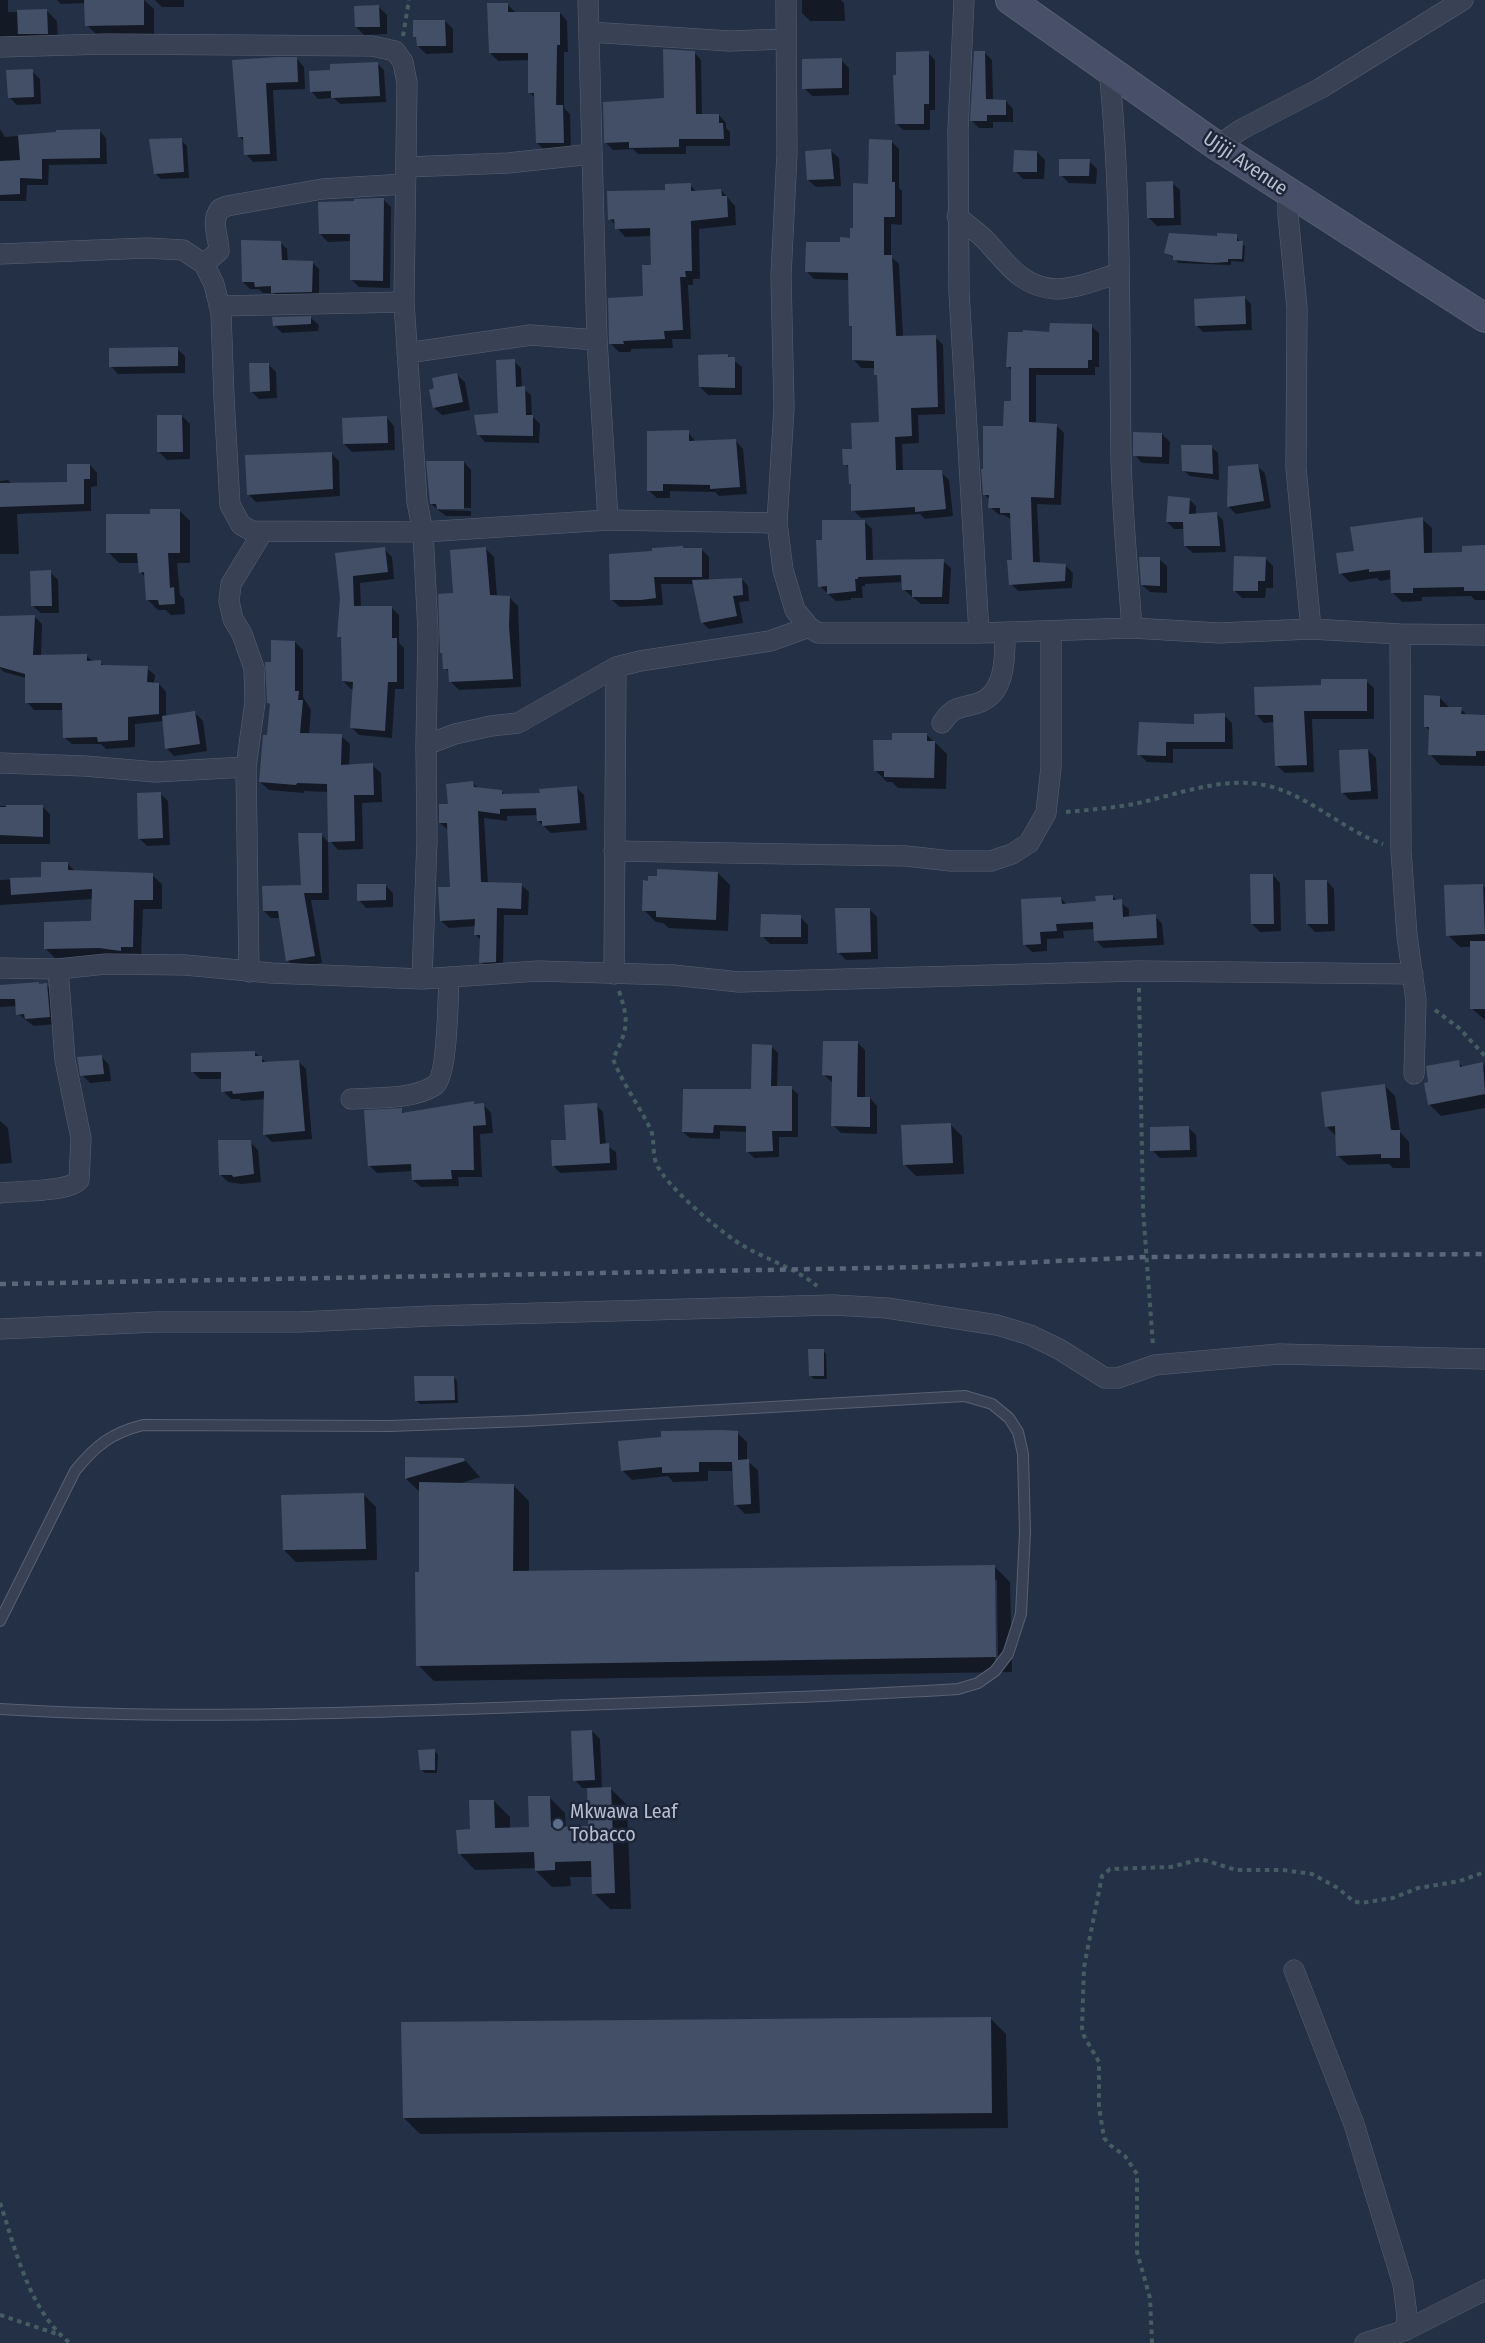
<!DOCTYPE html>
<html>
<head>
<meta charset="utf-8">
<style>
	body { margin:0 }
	canvas { display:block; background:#243045 }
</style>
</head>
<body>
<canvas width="1485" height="2343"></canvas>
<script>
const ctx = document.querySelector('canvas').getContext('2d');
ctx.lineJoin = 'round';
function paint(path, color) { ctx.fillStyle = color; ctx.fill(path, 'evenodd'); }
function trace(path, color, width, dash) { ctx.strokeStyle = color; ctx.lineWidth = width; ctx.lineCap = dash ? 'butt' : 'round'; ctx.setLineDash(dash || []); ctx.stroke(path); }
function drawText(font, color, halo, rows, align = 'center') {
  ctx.font = font + ' "Fira Sans Condensed",sans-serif'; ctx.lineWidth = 5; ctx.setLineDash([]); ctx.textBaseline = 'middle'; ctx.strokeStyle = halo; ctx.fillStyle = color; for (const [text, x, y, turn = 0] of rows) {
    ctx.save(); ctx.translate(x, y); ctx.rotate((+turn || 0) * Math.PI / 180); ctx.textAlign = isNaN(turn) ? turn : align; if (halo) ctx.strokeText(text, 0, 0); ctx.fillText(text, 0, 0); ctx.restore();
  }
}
paint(new Path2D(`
	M0,0H8V12L47,11L57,21L58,43L0,49Z
	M57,0H144L154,9V35H97L87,25L86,3L61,4Z
	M155,0H184V7H162Z
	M802,0H841L844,3L845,21H810L802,13Z
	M507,4L515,12L560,13L567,21L568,52H564V108L570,114L571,150L545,151L537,143L536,99L529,92L530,60L498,61L490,53Z
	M379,7L387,15V34L364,35L356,27Z
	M445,21L453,29V53L426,54L418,46V40L415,37Z
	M694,52L701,60L702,115H719L726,123V128L730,132V146H686V154H638L633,149L613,150L605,142L666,100Z
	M928,53L935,60V110H930V130H903L896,123Z
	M985,53L992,60L993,101H1006L1013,109V122H993V128H979L972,121Z
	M297,59L304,67L305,89L273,90L277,161L253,162L246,154L245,142L239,136L233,62Z
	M841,60L849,68V95L812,96L804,88Z
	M377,63L384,70L386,102L340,104L334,98L318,99L311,91Z
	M32,71L40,79L41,104L17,105L9,97Z
	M0,129L5,137L99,130L106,138L107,164L49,165L48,185H27L26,201H0Z
	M181,140L187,146L189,178L161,179L155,173Z
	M891,141L899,149V188L902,191V225L891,224V257L899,264L903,337H935L943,345L945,414L918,415L919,443L902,444L903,472H941L949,480L953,516L925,519L920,514L861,518L853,510V486L850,483V469L845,464L854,450L880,423L879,377L875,374V368H861L854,360V329L850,325L849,280L814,279L806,271L842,244L851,239L870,185Z
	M831,151L839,158L841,186L816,187L808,180Z
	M1037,152L1045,160L1044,179H1023L1015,171Z
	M1089,161L1097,169L1096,184L1069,183L1061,175Z
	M1172,183L1180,190L1181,225L1157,226L1149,218Z
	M690,185L697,192L721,190L735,206L736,225L699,229L700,279H693V285H688L691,339H672L673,348L631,349V352H619L611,344L645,298L652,266V236L625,237L610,219L667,191Z
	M383,199L391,207L390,288L359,287L351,279V241L328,242L320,234Z
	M1236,236L1240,242L1245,246L1244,262L1231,261V265L1178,263L1175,258L1165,253L1219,238Z
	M280,242L287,249L288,262H312L319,269V299H280L274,293H263L259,289H250L243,282Z
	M1244,297L1251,304L1252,330L1203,332L1197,326Z
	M311,318L319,325L318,331L282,333L274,325Z
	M1091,326L1099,333V367H1095V375H1036V424L1056,425L1064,433L1061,505L1037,504L1040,564L1065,565L1073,573L1072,588L1018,591L1011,584L1014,561L1012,520L1004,515L998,514L990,507V500L984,494L1013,402V371L1007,366L1051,333Z
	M177,349L185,356V373L118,374L111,366Z
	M727,355L742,367V395H708L700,387Z
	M514,361L521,368L522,388L531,395L532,416L540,424L539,443L485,442L478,434L500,414Z
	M268,364L276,372L277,398L259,399L251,391Z
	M457,375L465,382L470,410L442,415L434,408Z
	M182,416L190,424V459L167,460L159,452Z
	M387,418L394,426L395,450L352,452L344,444Z
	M688,432L696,442L736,441L743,449L747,494L719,496L715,492L670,491V498H657L649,491Z
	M1162,434L1170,442L1169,464L1142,463L1135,455Z
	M1211,447L1218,453L1219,480L1190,476L1183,470Z
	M331,453L339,461L340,496L256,502L248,494Z
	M464,462L471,470V508L437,507L440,510L471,511V516H446L431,504Z
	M90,465L97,473V486L91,487V511L17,514L19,554H0V481L8,480L13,485L68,483Z
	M1257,466L1265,473L1271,508L1236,514L1229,507L1230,467Z
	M1189,499L1196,506V515L1216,513L1223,520L1226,552L1193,553L1185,546V529H1174L1167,522Z
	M179,510L190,521V563H177L180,595L184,599L185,614L171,615L166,610H158L148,600L146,578L140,572L139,563H119L108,552Z
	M1422,519L1432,528V554L1464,553L1485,546V600H1475L1471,596L1422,597V601L1402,602L1393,593L1392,579L1380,581L1377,578L1350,582L1340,573L1355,552Z
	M864,521L872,529L873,561H943L951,568L949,604H921L903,589V582L865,584V586H862L863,598H851V600L836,601L828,594L820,586L824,541Z
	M384,549L392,557L394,579L360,583L361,608L391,607L399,615V643L404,648V689H395L392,738L359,735L352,728L354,689H351L343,681V640L339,636L341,598L337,554Z
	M486,549L494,557L497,597H509L518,606L521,687L459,690L450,681V674L445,668L444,655L441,653Z
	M701,549L709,557V580L742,579L748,586L749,601L739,602L743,623L709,629L702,622L695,584H661L663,605L620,607L612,600Z
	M1265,558L1273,566V588H1266L1265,598H1242L1234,590Z
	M1159,559L1167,566V593L1150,592L1142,585Z
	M50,572L58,580L59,613H41L33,606Z
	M35,617L42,624L41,656L86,655L93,662H100L105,667L147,668L155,675L154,684H159L166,692V717L195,713L203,721L207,751L174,756L166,748L164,721L135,724V747L106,749L101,744H72L64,737L63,710H34L27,702L26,678L4,672L0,668V618Z
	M295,642L303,650V697L311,710L309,735L341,736L350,744L349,766L372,765L381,773L382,802L362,803L363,849L338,850L330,841L329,792L304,791V793L269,790L260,782L269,736L272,706L268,703L272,664Z
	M1366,681L1374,688V719H1312L1314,772L1285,773L1277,766L1275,722L1264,723L1257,715L1323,686Z
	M1439,697L1450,708L1461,709L1468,716H1485V766L1440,765L1430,754V731L1425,726Z
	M1224,715L1232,723L1233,749H1173V763L1147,762L1139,754L1196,726Z
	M926,734L947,754L946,789L898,788L892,782H887L875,770L894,741Z
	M1368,750L1376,758L1378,799L1350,800L1342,792Z
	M472,782L479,789L502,792L505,795L541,794L576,787L584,795L587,830L551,833L538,821V815L507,816V821L484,818L488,884L521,885L529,892L528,915H504L503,969L488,970L481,962V940L476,935V926L449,928L441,921L451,888L448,830L440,823L450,806Z
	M161,794L168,801L170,845L147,846L139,838Z
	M0,806L43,807L50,814V844H0Z
	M321,834L328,842L329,900H311L322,963L295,968L287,960L280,918H271L264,911L303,886Z
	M67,863L76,872L152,875L162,884V909H143L141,956L55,958L46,949L92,922L93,899L0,905V880L43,878Z
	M718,873L730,885L728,931L669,928L663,923L656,922L644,910Z
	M1273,875L1280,883L1281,931L1260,932L1252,924Z
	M1327,881L1334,889L1335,931L1315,932L1307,924Z
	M385,885L393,893V907L366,908L359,900Z
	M1482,885L1485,888V1020L1471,1008L1472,947H1460L1448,935Z
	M1112,896L1129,909V918L1155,916L1162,924L1164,945L1103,948L1096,940L1095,929L1063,931L1064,938L1047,939V951L1032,952L1025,945L1061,898L1067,905L1097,903Z
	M869,909L877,917L878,959L846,960L838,952Z
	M800,917L808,925V944H770L762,936Z
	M46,985L54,993L57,1024L34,1026L18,1014L17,1006L0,1007V987Z
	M858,1043L865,1050V1098H870L877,1106V1134L841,1133L833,1125V1083L824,1075Z
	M771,1046L778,1053L777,1088H791L798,1094V1137H779V1157L754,1158L747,1151V1132L720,1131V1139L690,1138L683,1132L752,1091Z
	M254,1052L267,1063L298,1061L306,1069L312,1139L272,1142L264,1134L266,1099L242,1101L239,1099H231L223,1091L222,1079H200L192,1071Z
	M102,1057L109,1065L111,1081L90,1083L82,1075Z
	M1458,1062L1464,1068L1483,1064L1485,1066V1108L1441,1116L1429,1104Z
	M1385,1086L1395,1096L1400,1132L1409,1142L1410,1168H1393L1389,1164L1348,1165L1337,1155V1137L1326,1126Z
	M473,1102L476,1106L484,1105L491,1113L493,1133L480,1134L482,1177H458L459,1186L421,1187L413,1180V1171L377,1173L369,1165L401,1110L405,1114Z
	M596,1105L603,1112L606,1145L616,1152L617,1170L560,1173L553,1165L568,1142Z
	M0,1121L8,1128L12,1163L0,1164V1175Z
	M950,1124L962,1136L964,1174L916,1176L904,1164Z
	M1188,1127L1196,1135L1197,1157L1160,1158L1152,1150Z
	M250,1142L258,1150L261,1182L242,1184L228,1182L220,1174Z
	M823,1350L826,1354L827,1379H814L810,1375Z
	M454,1377L457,1381L458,1403L420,1404L417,1401Z
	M737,1433L747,1442V1461L758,1470L760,1513L745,1514L735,1504L734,1471H708V1481L673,1482L668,1476L632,1480L622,1470Z
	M407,1458L464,1459L480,1477L459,1484L513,1485L529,1501V1572L994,1566L1010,1582L1012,1672L434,1681L418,1665L421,1493L406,1479ZM994,1580H997L998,1664H995Z
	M364,1495L376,1507L377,1560L296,1562L284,1550Z
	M592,1731L600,1739L602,1789H611L627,1805L631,1909H610L594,1893L593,1877H570L571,1886L552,1887L536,1871V1868L475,1870L459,1853L471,1831L494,1801L510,1817V1829H531L549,1797L565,1813L566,1828L590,1827L588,1788H582L575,1780Z
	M434,1751L438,1754L437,1773H425L421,1769Z
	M990,2018L1006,2034L1008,2128L420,2134L404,2118Z`), '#0007');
paint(new Path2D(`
	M84,0H144V25L85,26Z
	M487,3H508V12H560V45H557L556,105H563L564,143H536L534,93H528V53H489Z
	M379,5L380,27H355L354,6Z
	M47,9L48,34H18L17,10Z
	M413,20H445L446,46H417L416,37H413Z
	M663,49L695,51L696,114H719V123H723L724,139H679V147L629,148V142L604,143L603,102L664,98Z
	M929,51V104H924V124H895L893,75H896V52Z
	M974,51H985L986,99L1006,100V115H987V121H970Z
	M278,57H297L298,82L266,83L270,154L244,155L243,137H238L232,60Z
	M842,58V88L802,89V59Z
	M378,62L380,96L331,98V91L310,92L309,71L330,70V64Z
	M33,69L34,97L8,98L6,70Z
	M100,129V158L42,159V179L20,178V194L0,195V161L20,160L18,135L56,132V130Z
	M182,138L184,172L154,174L149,139Z
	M869,139L892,140V182H895V217H884V255H892L896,336L936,335L938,407L911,408L912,436L895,437L896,470H942L946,509L915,512V507L851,511V484H849L848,465H843L842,449H852L851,423L879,422L877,375H874V361L852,360V326H849L848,273L805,272L806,242H840V237L850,238V228H853V183L868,184Z
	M831,149L834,179L807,180L805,151Z
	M1014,150L1037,151V172H1013Z
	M1059,159H1090L1089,176H1059Z
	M1173,181L1174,218H1147L1146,182Z
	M691,183V191L721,189L722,196H727L728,217L691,221L692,271H685L686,277H680L683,330L664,331L665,339L623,341L624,344H609L608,298L643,296L642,265H651L650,228L615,229L614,219L608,220L607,191L665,190V184Z
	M378,198H384L383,281L350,280V234H319L318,202L354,201V199Z
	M1169,233L1217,236V233L1237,234V241H1243L1242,259H1228V262L1211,263L1173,260V256L1164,253Z
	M241,240L281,241L282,260L313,261L312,292L271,293V286L255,287L254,282H242Z
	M1245,296L1246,324L1195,326L1194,299Z
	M311,316V324L273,326L272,317Z
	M1050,323L1092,324V360H1088V368H1029V422L1057,424L1054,498L1031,497L1033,562L1066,564L1065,581L1009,585L1007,560H1012L1010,513H1000V508H988L989,495H983L981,469H983V426H1003L1004,401H1011V367H1006L1008,332H1023V330L1049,332Z
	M178,347V366L109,367V348Z
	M728,354V357H735V388L699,387L698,355Z
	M515,359L516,387L525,386L526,415H533V436L477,435L474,415L498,413L496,360Z
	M249,363H269L270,391L250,392Z
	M457,373L463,402L433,408L429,390L434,388L432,378Z
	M157,415H182L183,452H157Z
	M387,416L388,443L343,444L342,418Z
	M689,430V441L736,439L740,487L710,489V485L663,484V491H647V431Z
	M1133,432L1162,433V457L1133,456Z
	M1181,445H1212L1213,474L1182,471Z
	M332,452L333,489L247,495L245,455Z
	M426,461H464V509H437L436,504H430Z
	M67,464H90V479H84V504L0,507V483L67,482Z
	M1258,464L1264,501L1227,507L1228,466Z
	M1168,496L1190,498L1189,514L1217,512L1220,546H1184L1183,522H1166Z
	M150,509H180V553H168L170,588L174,587L175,604L159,605L158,600H146L144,572L139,573L137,553H106V514H150Z
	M1423,517L1424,553L1462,552V546L1485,545V591H1464V587L1413,588V593H1391L1390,570L1369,572V569L1339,574L1336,553L1354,551L1350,527Z
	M822,520H865L866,560L944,559L942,597H912V590H902L901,575L858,577V579H855L856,591L827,594V586L818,587L816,540H822Z
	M683,546V548H702V577H654L656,598L641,600H610L609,554L652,551V548Z
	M385,547L388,572L353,576L354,606H392V638H397V682H388L385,731L350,728L353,682L342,681L341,637H337L340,598L335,553Z
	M486,547L490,595L510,596L509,626L513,679L449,682L448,669H443L442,653H440L438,594L453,593L450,550Z
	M1234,556L1266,557L1265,581H1258V591H1233Z
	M1139,557H1160V586L1141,585Z
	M51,570L52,606H31L30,571Z
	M742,578L743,595L733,596L737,616L701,623L692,580Z
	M35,615L33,655L87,654V661L101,660V665L148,666L147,682L159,683V714L128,717V740L98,742L97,737L63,738L62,703H25V674L0,667V616Z
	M271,640L295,641V691H299L298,700H303L300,733L342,734L341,765L373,763L374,795H354L355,841L328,842L327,784L297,783L296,785L259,782L263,735H267L270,704L267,703L265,662H271Z
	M1321,679H1367V711H1304L1307,765L1275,766L1273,715H1255L1254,687L1321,685Z
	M1424,695L1440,696V707H1462L1461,714L1485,715V751H1476V756L1428,755L1429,727H1424Z
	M195,711L200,744L165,749L162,716Z
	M1225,713V742H1166V756L1137,755L1139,722L1194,724V714Z
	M892,733H927V741H935L934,778L884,777V771H874L873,740H892Z
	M1368,749L1371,791L1341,793L1339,750Z
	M473,781L474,787L502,790V794L540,793L539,789L577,786L580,823L542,826V821H537L536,808L500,809V814L478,811L481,882L522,883L521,909L497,908L496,962L479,963L480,935H474L475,919L440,921L438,887H450L447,823H439V804H448L446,784Z
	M161,792L163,838L138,839L137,793Z
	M6,805H43V837L0,835V807H6Z
	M298,833H322V893H304L315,956L286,961L278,911H263L262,886L301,885Z
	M41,862H68V870L153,873V900H134L133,947H121V951L99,948L44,949V922L91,921L92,889L11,895L10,878L41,877Z
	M657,869L718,872L716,920L656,917V911H642L643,880L648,881V876H657Z
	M1250,874H1273L1274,924H1251Z
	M1305,880H1327L1328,924H1306Z
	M357,884H386V900L357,901Z
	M1483,884L1485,934L1446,936L1444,885Z
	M1113,895V900L1122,899L1123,917L1156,914L1157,938L1094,941L1093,922L1056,924L1057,931L1040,932L1041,944L1023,945L1021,899L1061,897L1062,904L1096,901L1095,896Z
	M835,908H870L871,952L837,953Z
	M761,914L801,915V937H760Z
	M1470,941H1485V1009H1470Z
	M39,982V984L47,983L50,1017L25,1019L24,1014L16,1015L15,999H0V985Z
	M823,1041H858L857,1097H870V1127L831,1126L832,1076L822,1075Z
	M752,1044L772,1045L771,1086H792V1131H772L773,1151L746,1152V1126L714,1125L713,1133L682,1132L683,1089H751Z
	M255,1051V1056H262V1062L299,1060L305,1131L263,1135L264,1091L233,1094L232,1091L221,1092V1072H191V1053Z
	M102,1055L104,1074L80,1076L77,1057Z
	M1459,1060L1460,1067L1483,1062L1485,1094L1428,1105L1424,1083L1428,1082L1426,1066Z
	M1385,1084L1391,1130H1400V1158H1381V1154L1336,1156L1335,1126L1325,1127L1321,1092Z
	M474,1101V1104L484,1103L486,1125L473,1126L474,1170H451L452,1179L412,1180L411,1164L368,1166L364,1110L402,1108V1113Z
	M597,1103L600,1144L609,1143L610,1163L552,1166L551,1140H566L564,1105Z
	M951,1123L953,1163L903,1165L901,1125Z
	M1189,1126L1190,1150L1150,1151V1127Z
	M218,1140H251L254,1174L233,1177L232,1175H219Z
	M808,1349H824V1376H809Z
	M414,1376H454L455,1400L415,1401Z
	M723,1430L738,1431V1460L749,1459L751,1504L734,1505L732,1462H699V1472L662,1473V1467L621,1471L618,1441L661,1437V1431Z
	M405,1457L464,1458L465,1461L405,1479Z
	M419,1482L514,1484L513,1571L995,1565L996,1657L416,1666L415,1572H419Z
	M364,1493L366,1549L283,1550L281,1495Z
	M592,1730L595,1780L573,1781L571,1731Z
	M435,1749V1770H420L418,1750Z
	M611,1787L615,1893L592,1894L591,1861L555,1862V1870L535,1871L534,1852L458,1854L456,1830L470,1829L469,1800H494L495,1828L529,1827L528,1796H550L551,1827L588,1826L587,1788Z
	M991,2017L992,2113L403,2118L401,2022Z`), '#434f67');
const service = new Path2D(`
	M0,1621L75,1471C95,1446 111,1433 143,1425L390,1426L525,1421L965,1396L992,1404L1009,1418L1018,1432L1023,1454L1025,1532L1021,1614L1008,1654L995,1671L978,1683L958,1689C812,1698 666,1702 520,1707C347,1713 173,1720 0,1709`);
const minor = new Path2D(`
	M588,0L597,340L608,520
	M786,0L787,153L781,276L784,408L777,523L783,570L795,610L809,627L818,633H979L1132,628L1219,633L1311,629L1400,634L1485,635
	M964,0L958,130L959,292L979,633
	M589,32L730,41L785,39
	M0,47L107,44L372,46L395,51L403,62L407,83L404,302L417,502L423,532L428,632L426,745L427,840L422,979
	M1109,69C1122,198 1119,327 1121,456C1122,513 1128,571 1132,628
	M1217,146L1242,129L1321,88L1463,0
	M407,167L508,163L592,154
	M1288,193V215L1297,308L1296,468L1311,629
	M957,216C964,222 971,228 979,234C1003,255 1016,287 1056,289C1076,289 1100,279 1119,273
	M0,254L147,248L183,250L204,264L214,284L221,313L224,398L230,505L241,525L252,531L423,532L608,520L777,523
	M204,264L219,251C219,237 210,222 220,209L227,206L322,189L405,184
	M219,306L404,302
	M407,353L531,335L597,340
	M1400,634L1401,850L1407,936L1416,1000L1414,1074
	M942,723C954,705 959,709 978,703C1006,694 1005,657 1005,633
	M426,745L455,734L491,726L518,723L616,667L640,661L770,641L809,627
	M0,763L85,766L155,772L246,767
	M614,851L906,856L951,861H991L1012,854L1029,843L1046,813L1051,767V631
	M0,968L58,969L106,964L185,965L271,973L422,979L538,971L673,975L739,982L1138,971L1413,974
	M249,972L246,767L255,702L254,668L242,634L233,619L229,601L231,584L262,533
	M614,974L616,667
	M351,1099C377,1097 411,1100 434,1086C448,1077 448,996 449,977
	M0,1193C18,1191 69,1192 79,1180L81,1138L65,1060L58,969
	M0,1329L156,1322H299L431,1316L833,1305L887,1308L997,1325L1030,1335L1059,1349L1105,1378H1118L1155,1365L1279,1354L1485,1359
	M1294,1970L1354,2124L1403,2284L1407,2316L1406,2330
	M1365,2343L1406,2330L1485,2290`);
const secondary = new Path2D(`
	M1010,0L1217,146L1485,318`);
trace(service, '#586072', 12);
trace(minor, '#586072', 21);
trace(secondary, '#586072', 30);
trace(new Path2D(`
	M403,36L409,0
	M1066,812C1089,810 1111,808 1134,804C1177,795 1224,775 1269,786C1313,798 1343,830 1383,844
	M1139,988L1143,1209L1153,1346
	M619,991C630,1023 627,1030 613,1059C623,1084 638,1104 650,1128C655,1138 652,1152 656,1163C665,1185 714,1226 734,1240C760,1258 793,1266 817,1286
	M1435,1010L1459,1028L1485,1056
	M0,2203C16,2250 29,2311 70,2343
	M0,2315L60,2335
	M1152,2343L1150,2298L1137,2252V2174L1125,2156L1110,2145L1104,2138L1099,2107V2062L1084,2036L1082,2028L1084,1967L1102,1876L1110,1869L1171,1867L1201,1859L1236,1870H1283L1312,1874L1338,1888L1353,1901L1361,1903L1393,1898L1418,1888L1460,1881L1485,1872`), '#455d62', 4, [4.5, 4.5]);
trace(service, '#394254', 10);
trace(minor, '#394254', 20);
trace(secondary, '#475068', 28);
trace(new Path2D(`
	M0,1284L925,1267L1147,1257L1485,1254`), '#5b667b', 4.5, [6, 6]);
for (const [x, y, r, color] of [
	[558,1824,6,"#5c6f8a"]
]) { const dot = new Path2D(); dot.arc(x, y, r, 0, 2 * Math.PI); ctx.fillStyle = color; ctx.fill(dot); trace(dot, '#1e273a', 2); }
drawText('20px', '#b7bece', '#1e273a', [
	["Ujiji Avenue",1245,164,34]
]);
drawText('20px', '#b7bece', '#1e273a', [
	["Mkwawa Leaf",570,1812],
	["Tobacco",570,1835]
], 'left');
</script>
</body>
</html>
